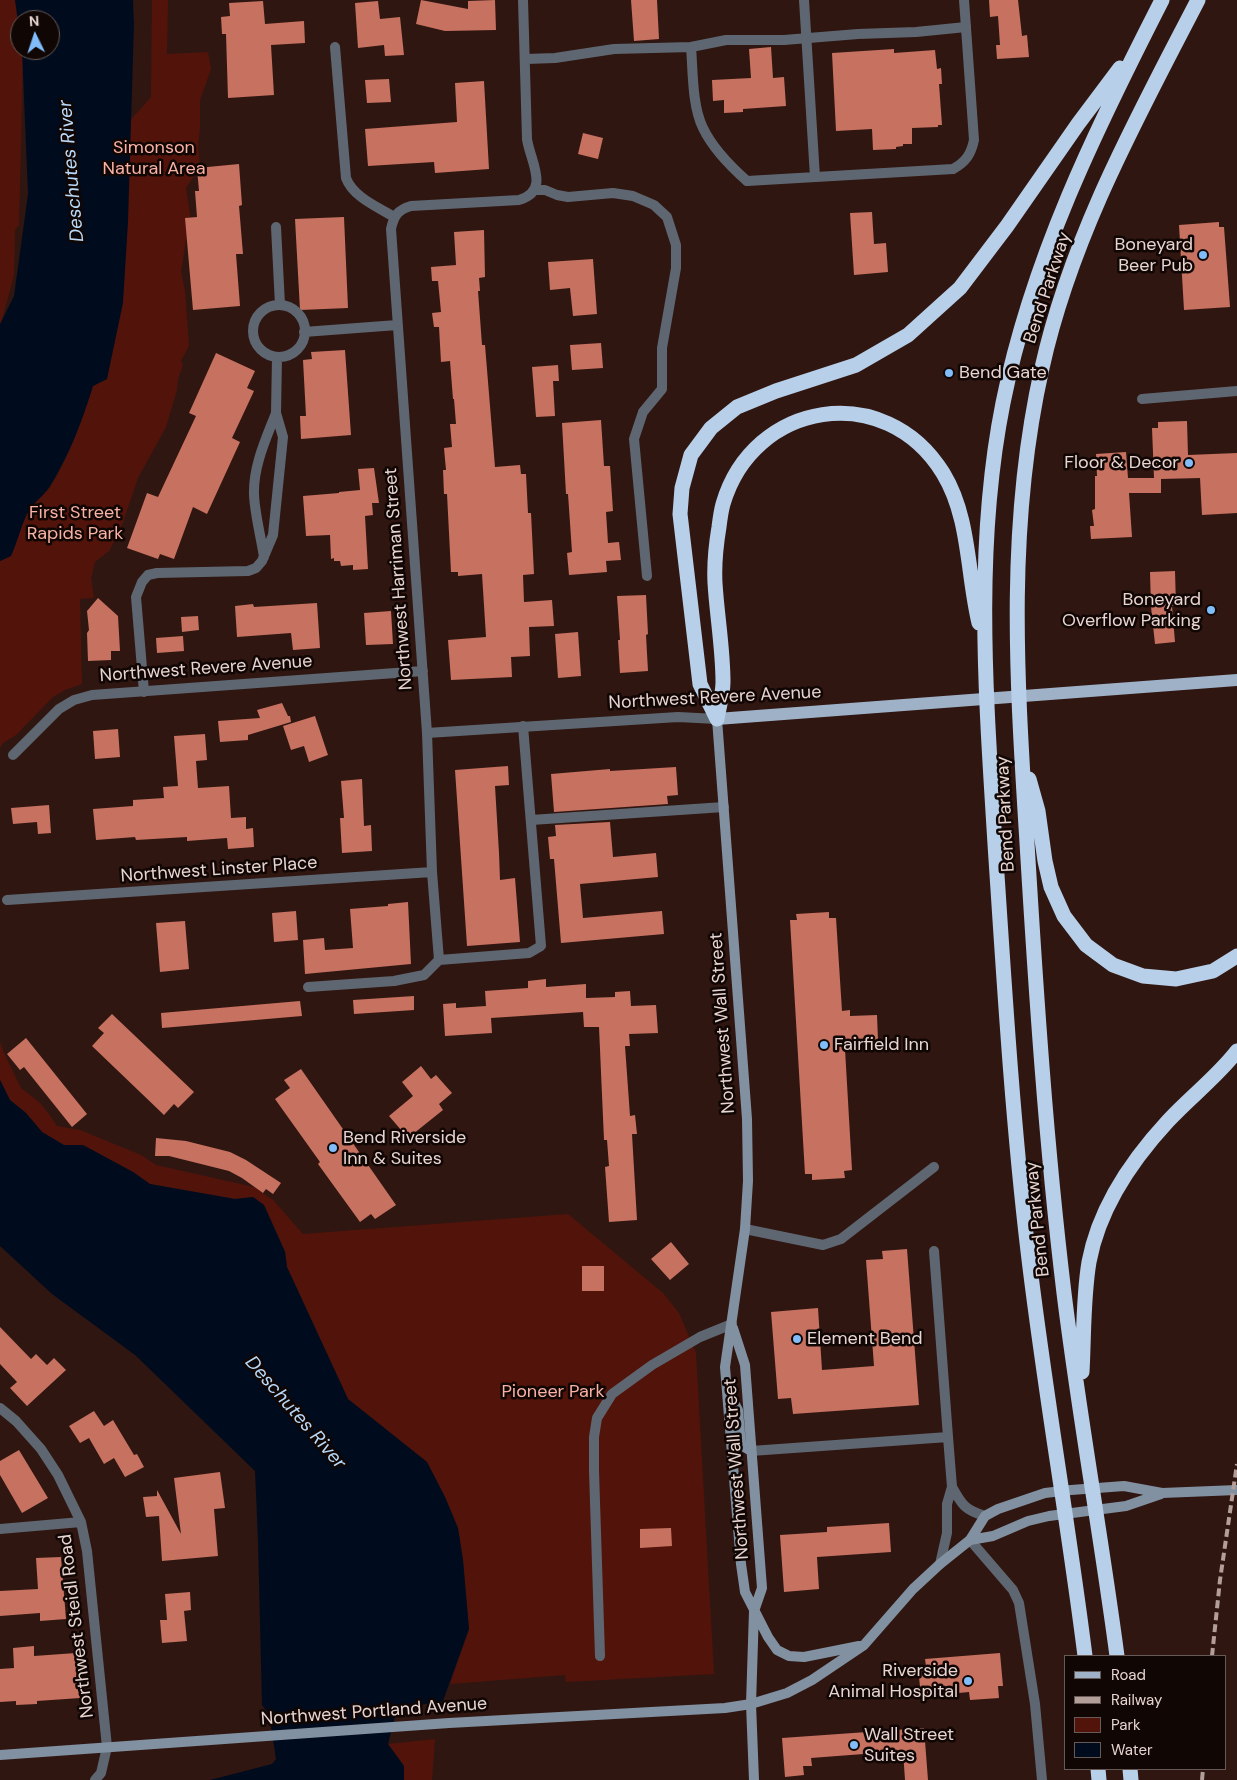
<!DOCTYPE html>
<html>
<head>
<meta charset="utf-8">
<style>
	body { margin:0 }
	#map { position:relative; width:1237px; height:1780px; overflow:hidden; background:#301611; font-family:"DM Sans",sans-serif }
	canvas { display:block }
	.legend { position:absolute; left:1064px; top:1655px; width:162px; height:115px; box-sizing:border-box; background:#100604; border:1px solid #665956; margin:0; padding:6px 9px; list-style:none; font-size:15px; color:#e8d5d1 }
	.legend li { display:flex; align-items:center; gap:10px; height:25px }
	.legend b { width:25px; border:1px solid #665956 }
	.north { position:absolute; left:10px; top:10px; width:50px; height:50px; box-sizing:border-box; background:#100604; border:1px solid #665956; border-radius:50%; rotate:356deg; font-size:14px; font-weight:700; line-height:20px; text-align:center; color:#e8d5d1 }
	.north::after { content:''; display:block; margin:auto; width:18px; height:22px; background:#80bdfa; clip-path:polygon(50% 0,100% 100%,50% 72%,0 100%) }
</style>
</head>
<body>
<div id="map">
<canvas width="1237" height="1780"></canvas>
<ul class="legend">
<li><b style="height:6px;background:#9eb1c6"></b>Road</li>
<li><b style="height:6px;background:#b39e9a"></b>Railway</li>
<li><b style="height:14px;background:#52140a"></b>Park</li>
<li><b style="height:14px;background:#000c1e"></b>Water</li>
</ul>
<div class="north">N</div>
</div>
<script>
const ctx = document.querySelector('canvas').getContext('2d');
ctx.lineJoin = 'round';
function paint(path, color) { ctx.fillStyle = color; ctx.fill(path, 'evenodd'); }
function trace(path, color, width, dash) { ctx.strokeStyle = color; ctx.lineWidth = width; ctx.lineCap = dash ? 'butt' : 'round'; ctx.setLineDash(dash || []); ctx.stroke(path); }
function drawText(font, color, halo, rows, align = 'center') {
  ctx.font = font + ' "DM Sans",sans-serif'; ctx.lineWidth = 5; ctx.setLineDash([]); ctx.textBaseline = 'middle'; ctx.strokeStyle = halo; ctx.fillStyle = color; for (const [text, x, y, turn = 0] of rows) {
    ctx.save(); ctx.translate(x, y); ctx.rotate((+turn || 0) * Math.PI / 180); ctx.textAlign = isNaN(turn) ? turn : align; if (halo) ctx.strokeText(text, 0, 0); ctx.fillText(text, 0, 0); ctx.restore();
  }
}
paint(new Path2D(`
	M0,0H15L20,35V50H22L23,56L19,225L15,230L14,275L0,327Z
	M152,0H168L167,54L208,52L211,69L200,100V126L198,146L200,166L186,188L190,214L181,272L185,291L189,346L181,361L183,365L178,379L177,390L166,427L138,478L122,525L109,551L95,562L91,578L94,598L80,599L82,684L65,690L53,697L16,735L3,743L0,748V561L11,556C17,542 20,528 26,515C31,504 44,496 51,486C70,454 82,421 93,386L107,379L112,349L102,152L151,97Z
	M0,1042L4,1053L21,1088L39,1102L49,1114L57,1126L80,1130L141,1155L156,1165L254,1187L273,1200L303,1234L568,1214L663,1293L679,1313L696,1353L714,1674L566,1682L565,1675L450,1684L469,1629L463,1560L458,1528L445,1497L427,1462L348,1399L287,1267L285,1251L264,1205L253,1197L235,1199L150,1184L133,1172L83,1145H64L42,1132L26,1113L10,1100L0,1080Z
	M435,1739L432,1780H404V1766L388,1744Z`), '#52140a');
paint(new Path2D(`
	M15,0H133L134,24L128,222L123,303L107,379L93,386C82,421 70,454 50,486C44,496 31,504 26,516C20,529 17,543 11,556L0,561V324L14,296L28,194L22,50H50V20H20V35Z
	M0,1080L10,1100L26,1113L42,1132L64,1145H83L133,1172L150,1184L235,1199L253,1197L264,1205L285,1252L287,1267L348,1399L427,1462L445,1497L458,1528L463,1560L469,1629L443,1701L397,1709L388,1744L404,1766V1780H210L272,1764L276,1759L269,1714L262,1705L258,1542L255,1471L135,1355L52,1294L0,1246Z`), '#000c1e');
paint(new Path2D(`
	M421,0L468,9V1L495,0L496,30L445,31L416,24Z
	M631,0H657L659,39L634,41Z
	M989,0H1018L1022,36L1027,35L1029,57L997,59L996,45H1000L998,16L990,17Z
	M263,1L265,24L304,21L305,43L271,45L274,95L228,98L226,34H222L221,17L230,16L229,3Z
	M378,1L380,19L400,17L404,55L385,56L384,45L358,48L355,3Z
	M771,47L773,78L784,77L786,106L743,109V112L724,113V100L713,101L712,80L751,78L749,49Z
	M894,49V53L935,50L937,69L941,68L942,84H939L942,125H938V127L912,128V144H903V146L896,147V149L873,150L872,129L836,131L832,53Z
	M389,79L391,102L367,103L365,80Z
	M484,81L489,169L435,173L434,162L368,166L365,129L457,122L455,83Z
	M583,133L603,138L598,159L578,154Z
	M239,164L242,205L239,206L243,254H236L240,306L193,310L185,218L197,217L195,191H199L197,168Z
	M872,212L874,244L886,243L888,272L854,275L850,213Z
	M344,217L348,308L300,310L295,219Z
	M1219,222V227H1224L1230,307L1184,310L1179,225Z
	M484,230L485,277L479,278L480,291H478L482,345H485L495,467L520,465L521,474H526L528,513H531L534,574L523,575L524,602L552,600L554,626L529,627L530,656L511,657L512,677L451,680L448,640L486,637L482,574L458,576V572H451L447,494H444L443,470H446L444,448L452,447L450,424H456L454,399H453L450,361L441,362L439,327H434L432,313L441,312L438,281H432L431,267L456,265L454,232Z
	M593,259L597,314L573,316L570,288L550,290L548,262Z
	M601,343L603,368L572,370L570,345Z
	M345,350L351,435L301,439L300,416H306L303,360L312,359L311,352Z
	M216,353L255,371L247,388L254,391L232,438L240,442L207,514L193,507L174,559L160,554L158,559L127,548L147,493L158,497L196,416L189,413Z
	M558,365L559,381H553L555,416L536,417L532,367Z
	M601,420L604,466H610L613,511L606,512L608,543L619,542L621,560L606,561L607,572L569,575L567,553L572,552L568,494H566L562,423Z
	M1187,421L1188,455L1237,453V513L1202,515L1200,478L1161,479V493H1129L1132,537L1091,539L1090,526H1094L1092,510L1095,509V476H1097L1096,454L1126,452L1128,478H1154L1152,428H1158V422Z
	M374,468L379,503H372L373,515L365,516L368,569L353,570V565L341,566L340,561H334V558L331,559L330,535L306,536L303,496L339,493V492L360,490L358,469Z
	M1175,571L1176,606H1172L1175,642L1155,644L1151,607L1150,572Z
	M646,595L648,634L646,635L648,671L620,673L618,640H620L617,596Z
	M98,598L118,616L120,651H111V660L88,661L87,633L89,630L87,611Z
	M317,603L320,648L293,650L291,633L237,637L235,606L253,604L254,607Z
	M391,611L393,644L366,645L364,613Z
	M198,616L199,630L182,632L181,617Z
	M578,632L581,676L558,678L555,634Z
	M183,636L184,651L157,653L156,638Z
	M282,703L288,716H290L291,722L248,735V740L220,742L218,721L260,718L257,710Z
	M315,716L328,755L309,762L304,746L291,750L283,726Z
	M118,729L120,757L95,759L93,731Z
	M205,734L207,760L196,761L198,788L229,786L231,818L246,817V829L253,828L254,847L228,849L227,838L187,841V837L136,840L135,837L96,840L93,809L133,806V800L164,798L163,787L178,786L174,736Z
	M508,766L509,785L495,786L499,853L500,880L515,878L520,942L467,946L455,770Z
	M676,767L678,795L667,796L668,804L554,812L551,774L610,769V771Z
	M362,779L364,826L371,825L372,851L342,853L340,818H344L341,781Z
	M49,805L51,833L38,834L37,822L13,824L11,808Z
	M610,822L613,857L656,853L658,877L580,884L583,918L662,911L664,934L561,943L554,859H550L548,837L556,836L555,825Z
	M408,902L411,964L305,974L303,940L324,938L325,950L353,948L350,909L388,906V904Z
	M296,911L298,940L274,942L272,913Z
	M829,912V918H836L842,1011L850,1010V1016L877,1015L878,1040L851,1042L852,1048L845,1049L852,1170L844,1171L845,1178L812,1180V1174H805L790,920H797L796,914Z
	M185,921L189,969L160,972L156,923Z
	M546,979V987L586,984V998L615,997V992L630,991L631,1006L656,1005L658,1033L629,1034L630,1046H625L630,1116L635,1115L637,1134H632L637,1220L609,1222L605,1167L609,1166L607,1140H604L599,1027H584L583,1012L491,1018L492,1033L445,1036L443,1004L456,1003V1008L486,1006L485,991L528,988V981Z
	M414,996V1010L354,1014L353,1000Z
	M300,1001L302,1016L162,1028L161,1013Z
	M112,1014L194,1092L178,1108L174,1104L164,1115L92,1046L104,1033L98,1028Z
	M26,1038L87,1114L72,1127L24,1067L20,1070L7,1054Z
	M421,1066L431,1079L436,1075L452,1093L439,1104L443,1110L408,1138L389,1116L413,1096L402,1082Z
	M301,1069L396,1205L375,1219L371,1214L360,1222L318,1164L320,1162L275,1099L290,1088L284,1080Z
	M156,1138L186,1141L230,1152L246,1160L281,1183L273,1194L266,1189L263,1193L242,1178L229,1171L169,1156H155Z
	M671,1242L689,1264L670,1280L651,1259Z
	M907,1249L919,1405L793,1414L791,1398L778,1399L771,1312L818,1308L822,1370L874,1366L866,1260L883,1259L882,1251Z
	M582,1266H604V1291H582Z
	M0,1327L31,1359L36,1354L47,1365L54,1358L66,1370L27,1406L10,1388L17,1382L0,1364Z
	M94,1411L104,1426L113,1420L134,1455L137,1454L144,1467L125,1477L114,1458L104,1464L89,1438L80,1443L69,1426Z
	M19,1450L48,1498L22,1513L0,1475V1461Z
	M220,1472L225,1508L214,1509L218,1556L162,1561L159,1516L146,1517L143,1497L157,1496V1490L181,1534L174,1478Z
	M889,1523L891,1552L817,1557L819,1589L784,1592L780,1535L827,1532V1527Z
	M671,1528L672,1546L640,1548V1529Z
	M61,1557L66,1619L40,1621V1613L0,1616V1591L38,1589L36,1558Z
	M190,1592L191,1610L184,1611L187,1641L162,1643L160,1620H167L165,1594Z
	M34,1646V1656L76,1653L80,1698L37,1701V1704L16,1705V1701L0,1702V1669L14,1668L13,1648Z
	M1000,1653L1003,1686H998L999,1698L970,1700L969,1692L927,1696L926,1687H920L918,1666H926L925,1659Z
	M924,1728L928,1780H905L903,1751L811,1758L812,1766H803L804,1775L785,1777L782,1738Z`), '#c77160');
trace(new Path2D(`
	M691,47C693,71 692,106 703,128C713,149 730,166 747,181
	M526,59L555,58L614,49L691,47L726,40H784L858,34L916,32L966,27
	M531,820L724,807
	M308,987L394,981L424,975L439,960L529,953L541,946L523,726
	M751,1451L948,1437L934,1251
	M952,1487C962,1505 965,1510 985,1516
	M970,1540L1013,1590L1019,1603L1035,1704L1042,1780
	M940,1564L947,1533V1504L952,1487L948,1437
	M600,1656L594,1471V1437L597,1418L612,1394L652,1365L700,1337L732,1324
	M95,1780L101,1773L107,1747`), '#5e6771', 10);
trace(new Path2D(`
	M804,0L815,177
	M335,47L346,178C353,197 378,207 394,217
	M747,181L953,169C966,162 971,154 974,140L964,0
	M535,190H545L557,195L568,197L613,193L633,196L654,205L667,217L676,245V268L662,348V389L643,412L634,439L647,576
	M276,227L280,305
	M253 331a26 26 0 1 1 52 0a26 26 0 1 1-52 0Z
	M304,332L397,325
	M1142,399L1237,391
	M264,557C261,537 255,515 254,495C253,466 266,439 276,413
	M144,692L136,597L142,582L148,575L157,573L248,571L256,568L262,561L273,535L283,437L276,413L277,357
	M427,733L678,717L717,719
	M13,755L59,709L74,700L92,695L423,671
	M7,900L432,872
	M439,960L432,872L427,733L391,229C394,215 398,210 411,206L519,200C551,191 530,161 527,139L523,0
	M745,1229L823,1245L841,1239L934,1167
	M0,1408L16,1421L41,1449L58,1475L81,1522L87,1551L107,1747
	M0,1529L81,1522`), '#5e6771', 10);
trace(new Path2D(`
	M717,719L747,1119L748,1181L745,1229L725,1367L741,1564L745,1592L768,1637L777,1650L789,1656L804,1657L859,1646
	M733,1328L745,1365L762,1588L754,1611L751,1704L754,1780
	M731,1397L738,1410L741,1445L751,1451
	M970,1540L993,1536L1028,1521L1049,1516L1126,1506L1161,1494
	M0,1755L449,1723L725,1708L751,1704L787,1693L812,1680L864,1645L913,1589L940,1564L970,1540L985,1516L998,1509L1045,1493L1071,1490L1124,1486L1162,1493L1237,1490`), '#8291a1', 10);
trace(new Path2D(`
	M717,719L1237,680`), '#9eb1c6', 12);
trace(new Path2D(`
	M717,719L700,684L680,514L682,488L691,455L711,428L737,407L776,391L856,365L908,335L960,288L1007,226L1078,124L1120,68
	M717,719C719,707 723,694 723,682C723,649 717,616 715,583C714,564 716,545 719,527C720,519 721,511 723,504C753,401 885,379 943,473C970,517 967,573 979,623
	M1029,779L1038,811L1045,861L1051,887L1064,916L1086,945L1113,965L1143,976L1176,979L1213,971L1237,956
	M1082,1372C1084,1336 1083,1298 1089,1262C1099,1208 1131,1161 1168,1121C1190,1097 1217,1077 1237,1051
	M1085,1656C1068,1521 1044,1387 1028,1251C1012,1116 1004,980 995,844C986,698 974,548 1003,403C1032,259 1096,129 1162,0
	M1117,1656C1101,1535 1079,1415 1064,1293C1046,1144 1036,993 1027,843C1017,681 1006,528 1042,368C1071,237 1137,118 1198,0
	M1098,1769L1099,1780
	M1130,1769L1131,1780`), '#b7cfe8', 15);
trace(new Path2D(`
	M1212,1656L1220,1580L1237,1464
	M1202,1780L1203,1769`), '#b39e9a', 4, [8, 4]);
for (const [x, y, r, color] of [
	[1203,255,5,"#80bdfa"],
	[949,373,5,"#80bdfa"],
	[1189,463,5,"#80bdfa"],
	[1211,610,5,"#80bdfa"],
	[824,1045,5,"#80bdfa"],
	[333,1148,5,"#80bdfa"],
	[797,1339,5,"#80bdfa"],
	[968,1681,5,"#80bdfa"],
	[854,1745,5,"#80bdfa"]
]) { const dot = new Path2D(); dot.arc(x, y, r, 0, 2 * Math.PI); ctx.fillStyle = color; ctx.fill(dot); trace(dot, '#100604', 2); }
drawText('18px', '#f9b2a4', '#100604', [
	["Simonson",154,148],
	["Natural Area",154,169],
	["First Street",75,513],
	["Rapids Park",75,534],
	["Pioneer Park",553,1392]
]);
drawText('18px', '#e8d5d1', '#100604', [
	["Boneyard",1193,245,"right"],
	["Beer Pub",1193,266,"right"],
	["Bend Gate",959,373],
	["Floor & Decor",1179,463,"right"],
	["Boneyard",1201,600,"right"],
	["Overflow Parking",1201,621,"right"],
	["Fairfield Inn",834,1045],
	["Bend Riverside",343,1138],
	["Inn & Suites",343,1159],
	["Element Bend",807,1339],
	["Riverside",958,1671,"right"],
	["Animal Hospital",958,1692,"right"],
	["Wall Street",864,1735],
	["Suites",864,1756]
], 'left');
drawText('18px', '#e8d5d1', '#100604', [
	["Bend Parkway",1048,288,-72],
	["Northwest Harriman Street",399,579,-94],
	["Northwest Revere Avenue",206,669,-4],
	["Northwest Revere Avenue",715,698,-3],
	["Bend Parkway",1006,814,-93],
	["Northwest Linster Place",219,870,-4],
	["Northwest Wall Street",723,1023,-94],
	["Bend Parkway",1038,1219,-96],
	["Northwest Wall Street",737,1469,-94],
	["Northwest Steidl Road",77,1626,-97],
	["Northwest Portland Avenue",374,1712,-4]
]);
drawText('italic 19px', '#b9d9fa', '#100604', [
	["Deschutes River",72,171,-95],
	["Deschutes River",295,1413,49]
]);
</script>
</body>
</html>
